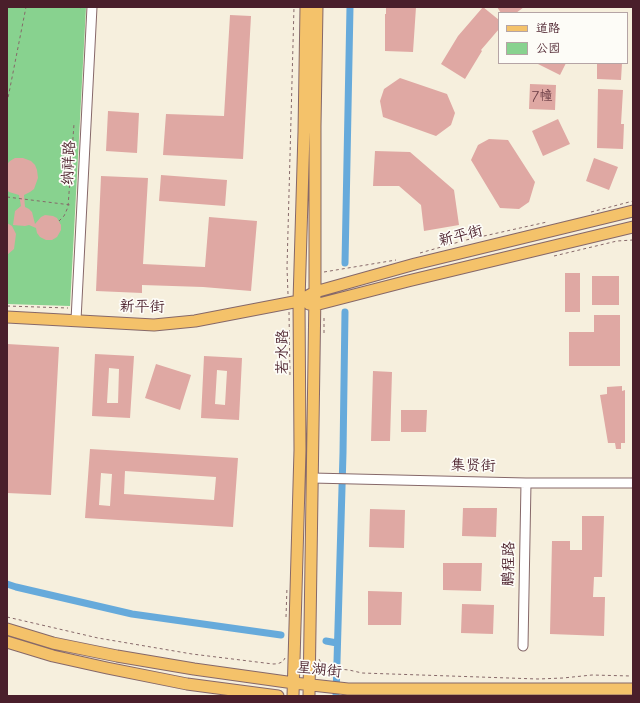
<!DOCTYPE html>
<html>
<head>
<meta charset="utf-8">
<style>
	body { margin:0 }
	#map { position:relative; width:640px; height:703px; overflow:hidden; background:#f6efdd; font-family:Mynerve,"LXGW WenKai TC",sans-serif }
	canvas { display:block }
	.frame { position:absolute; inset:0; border:8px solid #4a1f2b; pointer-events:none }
	.legend { position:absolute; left:498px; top:12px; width:130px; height:52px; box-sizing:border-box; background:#fdfcf7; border:1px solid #b5a4a5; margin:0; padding:5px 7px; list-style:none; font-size:12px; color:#4a1f2b }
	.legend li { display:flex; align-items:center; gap:8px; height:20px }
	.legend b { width:20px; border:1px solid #b5a4a5 }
</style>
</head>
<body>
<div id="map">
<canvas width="640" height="703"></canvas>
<div class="frame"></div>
<ul class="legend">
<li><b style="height:5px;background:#f4c26a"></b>道路</li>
<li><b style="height:11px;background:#88d28f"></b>公园</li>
</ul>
</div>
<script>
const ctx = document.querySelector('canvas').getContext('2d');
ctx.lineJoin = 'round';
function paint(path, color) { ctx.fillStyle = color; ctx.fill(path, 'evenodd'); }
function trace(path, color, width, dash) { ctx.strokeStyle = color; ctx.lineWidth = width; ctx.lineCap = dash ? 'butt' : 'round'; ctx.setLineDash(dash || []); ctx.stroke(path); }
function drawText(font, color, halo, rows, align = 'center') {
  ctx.font = font + ' Mynerve,"LXGW WenKai TC",sans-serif'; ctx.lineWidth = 3.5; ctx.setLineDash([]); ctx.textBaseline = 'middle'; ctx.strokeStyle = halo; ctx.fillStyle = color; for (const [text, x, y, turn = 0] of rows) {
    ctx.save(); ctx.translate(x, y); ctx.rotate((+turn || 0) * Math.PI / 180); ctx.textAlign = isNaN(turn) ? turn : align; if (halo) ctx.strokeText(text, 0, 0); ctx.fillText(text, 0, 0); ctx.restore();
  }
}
paint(new Path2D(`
	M7,7H86L70,306L7,304Z`), '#88d28f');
trace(new Path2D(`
	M345,263L350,7
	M7,584L16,587L132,614L281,635
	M326,641L337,643
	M336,696L343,453L345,312`), '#66aadb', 7);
paint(new Path2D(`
	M386,7H416L413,52L385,51V14H386Z
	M483,7L499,20V29L481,50L482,51L465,79L441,64L458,36Z
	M497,7H524L516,13H501Z
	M230,15L251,16L243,159L163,155L166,114L224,116Z
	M536,63H566L560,75Z
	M597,63H622L621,80L597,79Z
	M400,78L447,94L455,113L451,125L436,136L383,117L380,101L384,89Z
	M530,84L556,85L555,110L529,109Z
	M598,89L623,90L621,124H624L623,149L597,148Z
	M108,111L139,113L137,153L106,151Z
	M558,119L570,144L543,156L532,131Z
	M489,139L508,140L535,182L529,202L519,209L500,208L471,160L478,145Z
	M375,151L410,152L454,190L459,225L424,231L421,205L399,186H373Z
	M15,158H23L31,161L35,165L37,170L38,178L34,189L30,192L24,195L25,207L29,209L32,212L35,224L41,217L45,215L53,216L57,218L61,225V230L57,237L52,240H46L40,237L37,233L36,228L29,225L25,226L13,225L15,211L21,206L19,195L9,192L7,190V164L10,161Z
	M594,158L618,167L609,190L586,181Z
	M161,175L227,180L225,206L159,201Z
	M101,176L148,178L143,264L205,267L209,217L257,221L251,291L203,287L142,285V293L96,291Z
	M7,223L12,226L16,234L14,249L7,255Z
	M565,273H580V312H565Z
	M592,276H619V305H592Z
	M594,315H620V366H569V332H594Z
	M7,344L59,347L51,495L7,493Z
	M95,354L134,356L130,418L92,416ZM109,368L119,369L118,403H107Z
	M204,356L242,358L239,420L201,418ZM217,370L227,371L225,405L215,404Z
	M156,364L191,375L180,410L145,398Z
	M373,371L392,372L390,441H371Z
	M622,386V391L625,390V443H621V449H616L615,443H608L600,395L607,394V387Z
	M401,410H427L426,432H401Z
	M90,449L238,458L233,527L85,518ZM125,471L216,477L214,500L124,494ZM101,473L112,474L110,506L99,505Z
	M463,508H497L496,537L462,536Z
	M370,509L405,510L404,548L369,547Z
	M582,516H604L602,577H594L593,597H605L604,636L550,634L552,541H570V550H582Z
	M443,563H482L481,591L443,590Z
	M368,591L402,592L401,625H368Z
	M462,604L494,605L493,634L461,633Z`), '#dfa8a3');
const minor = new Path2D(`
	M76,320L92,7
	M312,478L526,483H633
	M523,646L526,483`);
const major = new Path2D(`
	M309,304L315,305L408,281L633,227
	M7,317L154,325L195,321L299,301L315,292L415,264L633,211
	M7,629L53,643L117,656L194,669L294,683L348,689H633
	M7,642L53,656L107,668L187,684L278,696
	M293,696L300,450L299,301L304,132L306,7
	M309,696L315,292V126L317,7`);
trace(minor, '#866869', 11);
trace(major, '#866869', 13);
trace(new Path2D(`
	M78,7L82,8
	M7,103L26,7
	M7,197L71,205
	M591,212L633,201
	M59,221L64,216L68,207L74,124
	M420,253L466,240L547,222
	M554,256L617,241L633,240
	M324,272L396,260
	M288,294L287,268L294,7
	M7,306L68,308
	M289,312L290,378
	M324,333V318
	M7,617L98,638L192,654L273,664C278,664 283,663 285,658
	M286,617L287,587
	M319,659L322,665L328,668L349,670L362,673L538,679L563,678L592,675L631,676`), '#866869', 1, [3, 3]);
trace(minor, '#fff', 9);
trace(major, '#f4c26a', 11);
drawText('13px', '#6f4149', null, [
	["7幢",542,97]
]);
drawText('15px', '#4a1f2b', '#fdfcf7', [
	["纳祥路",70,163,-87],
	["新平街",461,237,-14],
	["新平街",142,308,1],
	["若水路",284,352,-90],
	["集贤街",473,467,1],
	["鹏程路",510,564,-89],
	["星湖街",319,671,6]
]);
</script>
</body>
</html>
